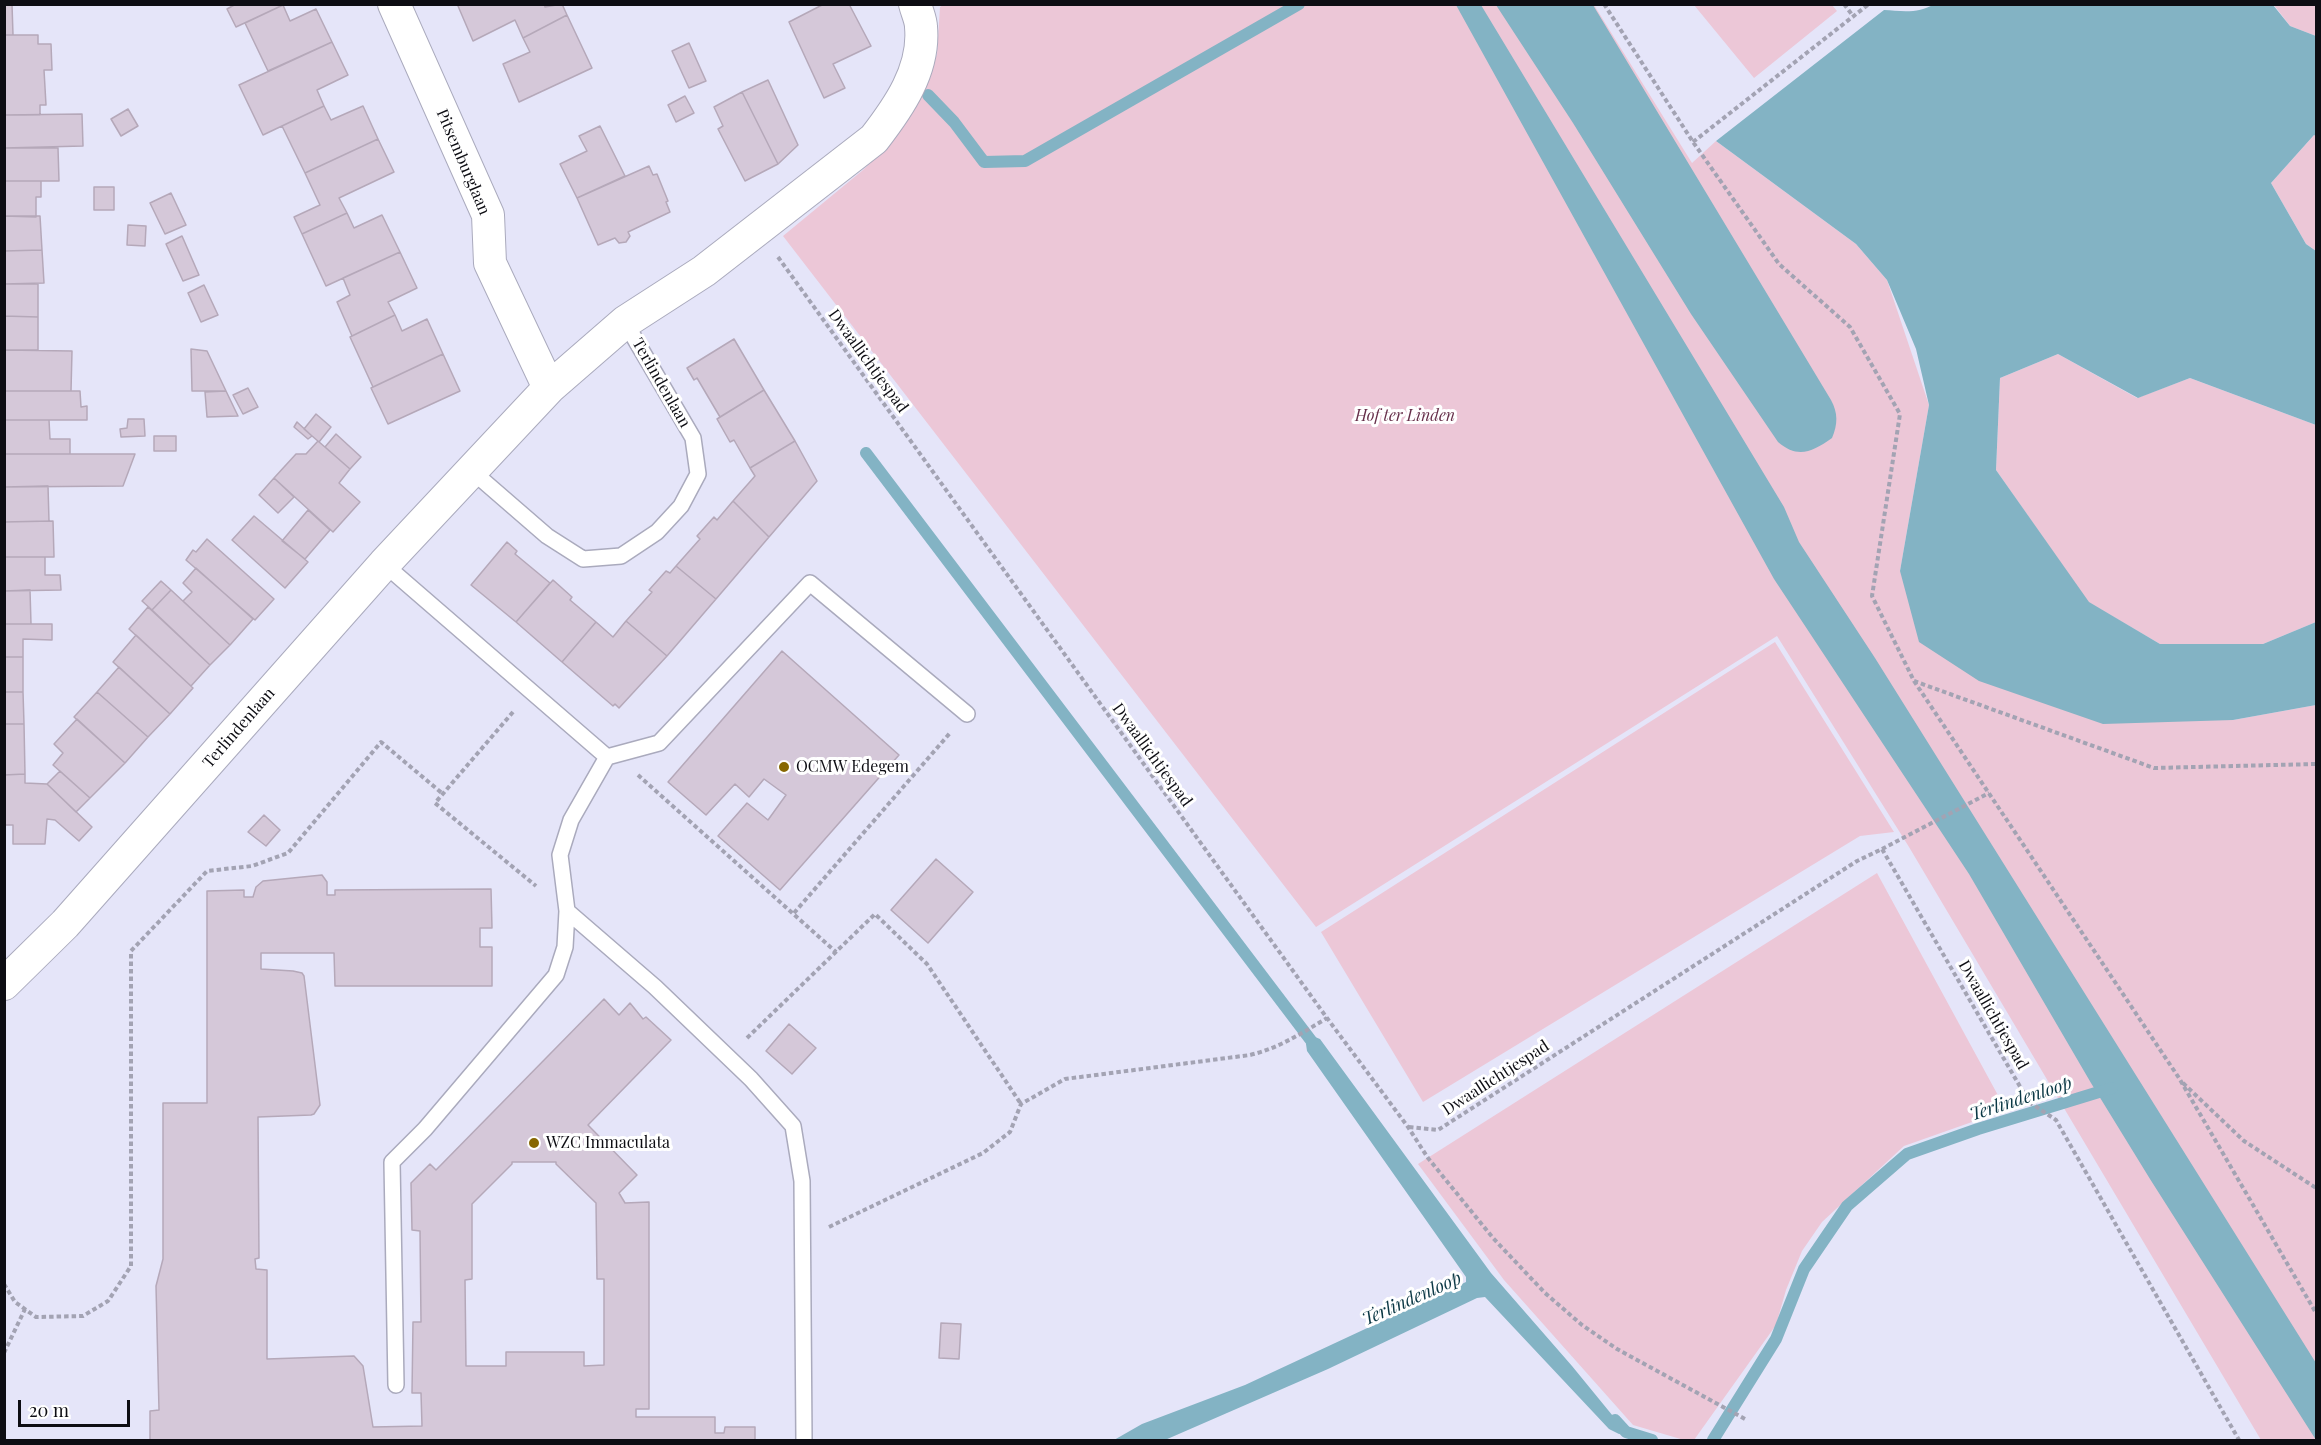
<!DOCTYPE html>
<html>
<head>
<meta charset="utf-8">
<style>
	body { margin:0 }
	#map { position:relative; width:2321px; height:1445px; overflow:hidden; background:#e5e5f9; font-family:"Playfair Display",serif }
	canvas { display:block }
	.frame { position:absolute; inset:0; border:6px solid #0d0d13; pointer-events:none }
	.scale { position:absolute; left:18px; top:1400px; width:112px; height:27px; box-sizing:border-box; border:3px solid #0d0d13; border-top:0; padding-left:8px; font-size:18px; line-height:21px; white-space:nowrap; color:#0d0d13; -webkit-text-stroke:4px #fff; paint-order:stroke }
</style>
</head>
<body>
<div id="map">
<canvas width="2321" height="1445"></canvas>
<div class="frame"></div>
<div class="scale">20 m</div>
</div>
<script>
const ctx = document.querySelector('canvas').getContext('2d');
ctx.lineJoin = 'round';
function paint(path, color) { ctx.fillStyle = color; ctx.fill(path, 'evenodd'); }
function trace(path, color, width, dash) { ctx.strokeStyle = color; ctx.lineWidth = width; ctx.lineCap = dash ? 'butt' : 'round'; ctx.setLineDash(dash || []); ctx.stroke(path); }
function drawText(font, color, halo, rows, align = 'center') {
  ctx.font = font + ' "Playfair Display",serif'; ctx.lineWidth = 6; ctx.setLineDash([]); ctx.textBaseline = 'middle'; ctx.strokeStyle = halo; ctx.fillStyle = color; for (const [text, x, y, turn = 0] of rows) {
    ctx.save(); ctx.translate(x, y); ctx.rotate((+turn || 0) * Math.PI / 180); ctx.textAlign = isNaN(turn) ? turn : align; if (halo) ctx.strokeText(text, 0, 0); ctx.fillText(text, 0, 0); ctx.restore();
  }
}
paint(new Path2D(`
	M943,5H1594L1692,163L1716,141L1856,244L1887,280L1929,405L1900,571L2233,720L2316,705V1440H2261L1909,847L1777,636L1316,927L783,236L863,170L895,138L921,98L937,54L940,7Z
	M1832,5L1837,11L1754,78L1694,5Z
	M2274,5H2316V36L2290,26Z
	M2315,134L2316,136V251L2306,244L2271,183Z
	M2058,354L2137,398L2190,378L2316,425V622L2263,644H2160L2088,602L1996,470L2000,378Z
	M1775,642L1894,832L1860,836L1423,1102L1321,932Z
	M1877,873L2006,1110L1904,1146L1822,1222L1802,1251L1786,1290L1776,1325L1694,1440H1684L1633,1425L1504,1280L1418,1164Z`), '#ecc7d7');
paint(new Path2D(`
	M1934,4L2273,5L2290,26L2316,36V136L2314,135L2271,183L2306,244L2316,251V425L2190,378L2138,398L2058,354L2000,378L1996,470L2089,602L2160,644H2263L2316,622V705L2233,720L2103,724L1979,681L1919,642L1900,571L1929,405L1916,349L1887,280L1856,244L1716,141L1884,10C1901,11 1919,14 1934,4Z
	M1456,5H1481L1784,507L1799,542L1875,658L2316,1363V1440L2150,1179L2091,1083L1969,874L1774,579Z
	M1496,5H1593L1831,400C1838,413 1838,424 1832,438C1812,452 1798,459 1778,442L1691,314L1573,123Z
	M1315,1037L1320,1039L1491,1273L1572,1366L1626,1432L1619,1434L1609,1429L1485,1297L1477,1298L1328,1369L1165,1440H1114L1142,1424L1245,1385L1466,1282V1277L1307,1051L1306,1044L1309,1039Z`), '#83b3c4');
trace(new Path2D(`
	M928,95L954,122L984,162L1025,161L1299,4
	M866,453L1319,1051
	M1615,1420L1626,1432L1652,1440
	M1713,1440L1776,1339L1804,1269L1847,1206L1907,1154L1978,1129L2112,1088`), '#83b3c4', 12);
const building = new Path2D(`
	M4,4H12L13,35H4Z
	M236,4H282L283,5L236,27L227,9Z
	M461,4H544L545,7L562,4L567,15L523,38L515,20L473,41L458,6Z
	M824,4H849L871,46L833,64L845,88L824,98L789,22Z
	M283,5L290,21L316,9L332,42L268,71L245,23Z
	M567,15L592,68L519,102L503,64L530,52L523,38Z
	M4,35H38V44H51L52,70H44L46,105H40V115H4Z
	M332,42L348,75L317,90L324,106L263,135L239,85Z
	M689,43L706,81L689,88L672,51Z
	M768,80L798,145L778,164L742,92Z
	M742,92L778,164L745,181L718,129L723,126L714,107Z
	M685,96L694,113L676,122L668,105Z
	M324,106L331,120L363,106L378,139L305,173L282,126Z
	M128,109L138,126L121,136L111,119Z
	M82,114L83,146L4,148V115Z
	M600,126L625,176L577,198L560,164L587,151L579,136Z
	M378,139L394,172L339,198L347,213L302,234L294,217L320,205L305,173Z
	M4,148H58L59,181H4Z
	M649,166L653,175L657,174L668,201L666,202L670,212L628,232L630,236L626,242L619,243L615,238L598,245L577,198Z
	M4,181H41V197H36V217L4,216Z
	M94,187H114V210H94Z
	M171,193L186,225L165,234L150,203Z
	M347,213L354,228L382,215L400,252L326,286L302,234Z
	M4,216H40L42,250L4,251Z
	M128,225L146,226L145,246L127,245Z
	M182,236L199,275L183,281L166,244Z
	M42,250L44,283L4,284V251Z
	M400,252L417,288L388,302L395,315L352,336L337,302L350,295L343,278Z
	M4,284H38V317L4,316Z
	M204,285L218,315L201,322L188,293Z
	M395,315L402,331L427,319L443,354L373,387L350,337Z
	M4,316L38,317V350H4Z
	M734,339L764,390L720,417L697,378L694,380L687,368Z
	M191,349L207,351L226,391H192Z
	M4,350L72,351L71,391H4Z
	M443,354L460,391L388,424L371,388Z
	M248,388L258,407L243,414L233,395Z
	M764,390L795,441L750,468L734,440L730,442L717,419Z
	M4,391H80L81,407L87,406V420H4Z
	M226,391L238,416L207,417L205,392Z
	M316,414L331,427L319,442L304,429Z
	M128,419H144L145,436L121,437L120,429L127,428Z
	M4,420H49L50,439H70V454H4Z
	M297,422L312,436L308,439L294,427Z
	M336,434L361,457L350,469L325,447Z
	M154,436H176V451H154Z
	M318,441L350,469L339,483L360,502L333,532L274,478L296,454H306Z
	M795,441L817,481L769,537L733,501L755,476L750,468Z
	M4,454H135L123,486L4,487Z
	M274,478L294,497L278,513L259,495Z
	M48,486L49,521L4,522V487Z
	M733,501L769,537L716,599L676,566L700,539L697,536L714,517L717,520Z
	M308,510L330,530L305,559L282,541Z
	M254,516L308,562L285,588L232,540Z
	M53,521L54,557H4V522Z
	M207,539L274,599L255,620L186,560L193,550L196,552Z
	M507,542L517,551L515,554L550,583L516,622L471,585Z
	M4,557H45V575H60L61,590L4,591Z
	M676,566L716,599L667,656L626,621L652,592L649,590L666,571L670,573Z
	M196,568L253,619L230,645L183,601L192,592L183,583Z
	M553,580L572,597L570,600L596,622L562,662L516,622Z
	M161,581L171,590L152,610L142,601Z
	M30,590L31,624H4V591Z
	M171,590L230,645L210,665L152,610Z
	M148,607L210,665L191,686L129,629Z
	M626,621L667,656L619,708L615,704L613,706L562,662L596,622L613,637Z
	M4,624H52V640L23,639V657H4Z
	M136,635L193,688L170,714L113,662Z
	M782,651L899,755L780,890L718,836L747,803L768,820L786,795L764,779L749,797L735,784L706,815L668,782Z
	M4,657H23V692H4Z
	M119,667L170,714L148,737L97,692Z
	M4,692H23L24,724H4Z
	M97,692L148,737L125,763L74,717Z
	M77,719L125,763L90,798L53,765L63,753L54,744Z
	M4,724H24L25,774L4,775Z
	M60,771L90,798L76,812L47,784Z
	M25,774V783L47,784L92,827L79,841L55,820L47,819L45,844H13V825H4V775Z
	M264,815L280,830L266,846L248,832Z
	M936,859L973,892L928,943L891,910Z
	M322,875L327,882V895H335V890L491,889L492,928H480V947H492V986H335L334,953H261V969L293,971L302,973L304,976L320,1105L314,1114L311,1115L258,1117L259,1258L255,1259L256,1269L267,1270V1359L354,1356L363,1366L373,1427L422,1426L421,1393H412L413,1322H421L420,1231L412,1230L411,1183L430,1164L436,1170L604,999L619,1015L630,1003L643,1019L646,1017L671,1040L588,1125L637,1175L619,1193L625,1203L649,1202V1409H636V1417H715V1433H724L725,1427H755V1440H150V1411L159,1410L156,1286L163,1259V1103H207V891L244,890V897H253L256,887L263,881ZM512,1162H556V1164L596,1203L597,1279H604V1365L584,1366V1352H506V1366H466L465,1280L472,1279V1204L512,1164Z
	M789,1024L816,1048L792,1074L766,1051Z
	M941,1323L961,1324L959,1359L939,1358Z`);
paint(building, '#d5c8d9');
trace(building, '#b5a8b9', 1.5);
const service = new Path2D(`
	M472,471L547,536L583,559L621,556L657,532L681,506L698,474L693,438L625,322
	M384,564L607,757L571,820L560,855L567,911L565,947L556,975L425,1129L392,1162L396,1385
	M607,757L659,743L810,583L967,714
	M567,911L655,987L751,1079L793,1126L802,1181L804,1440`);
const minor = new Path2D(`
	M394,4L488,215L490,263L549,388
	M4,984L65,924L384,564L549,388L625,322L704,271L874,139C898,108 925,70 921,27C921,20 917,12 915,4`);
trace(service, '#aaaabd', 18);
trace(minor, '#aaaabd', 34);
trace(new Path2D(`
	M1604,4L1693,142L1779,264L1850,327L1900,414L1872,596L1914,681L2154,768L2316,764
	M1844,4L1853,16
	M1693,142L1869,4
	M778,257L1327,1018L1408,1127L1428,1158L1493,1238L1545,1293L1582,1325L1617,1349L1745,1419
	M1914,681L2179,1078L2316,1313
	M513,712L435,803L536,886
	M638,775L836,952
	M1882,849L1989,793
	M794,913L950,733
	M747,1038L875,914L927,964L1021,1104
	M2183,1083L2244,1141L2316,1188
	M1409,1127L1438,1130L1857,861L1882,849L2029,1102L2056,1120L2239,1440
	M829,1227L983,1153L1010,1132L1021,1104L1065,1079L1250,1055C1279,1048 1302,1033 1327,1018
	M4,1284L15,1302L36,1317L83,1316L108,1301L131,1266V951L207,871L252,866L288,853L381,742L443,794
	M4,1353L25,1309`), '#a3a3b3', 4, [4.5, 3]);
trace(service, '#fff', 15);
trace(minor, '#fff', 32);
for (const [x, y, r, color] of [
	[784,767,6,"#876702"],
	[534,1143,6,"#876702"]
]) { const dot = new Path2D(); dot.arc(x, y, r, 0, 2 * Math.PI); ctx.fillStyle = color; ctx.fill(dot); trace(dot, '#fff', 2); }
drawText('16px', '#0d0d13', '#fff', [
	["Pitsemburglaan",463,162,67],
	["Dwaallichtjespad",868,361,54],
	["Terlindenlaan",661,383,60],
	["Terlindenlaan",239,728,-49],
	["Dwaallichtjespad",1152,755,54],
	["Dwaallichtjespad",1993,1015,60],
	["Dwaallichtjespad",1496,1078,-33]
]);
drawText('italic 16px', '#662f4a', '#fff', [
	["Hof ter Linden",1405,416]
]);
drawText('16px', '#0d0d13', '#fff', [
	["OCMW Edegem",796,767],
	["WZC Immaculata",546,1143]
], 'left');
drawText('italic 18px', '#0b3845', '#fff', [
	["Terlindenloop",2021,1099,-18],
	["Terlindenloop",1412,1299,-24]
]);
</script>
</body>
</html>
